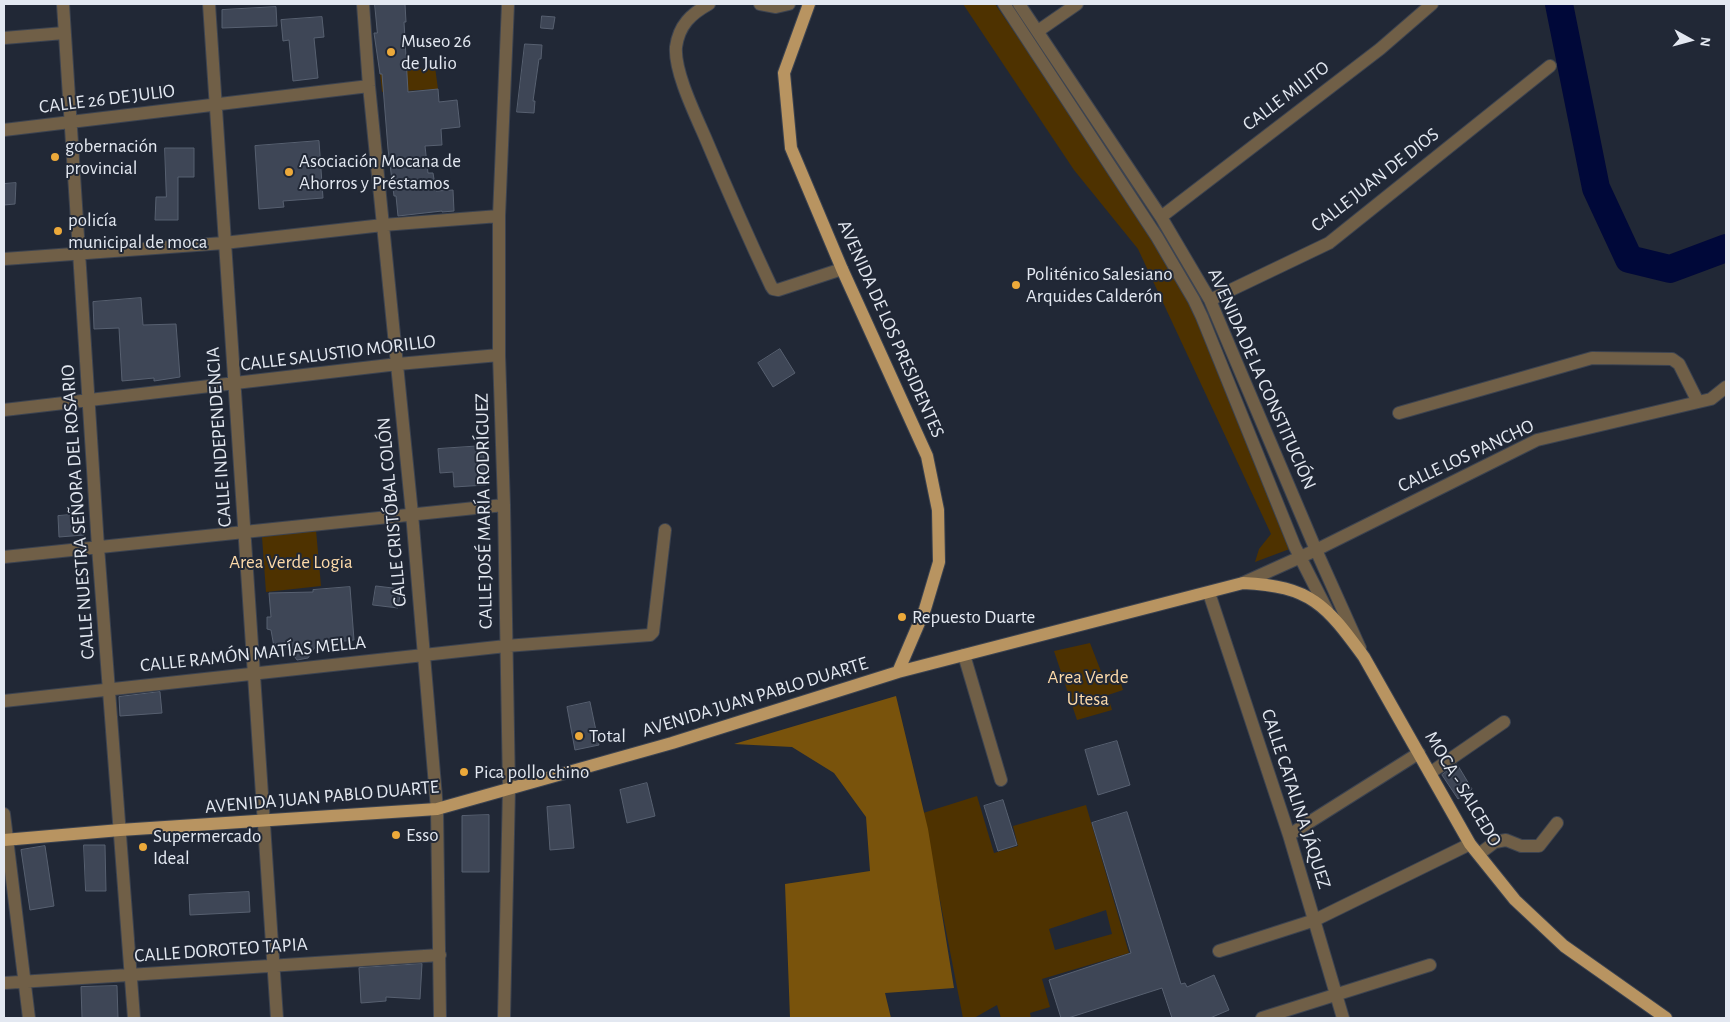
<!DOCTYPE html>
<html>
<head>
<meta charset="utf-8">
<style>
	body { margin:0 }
	#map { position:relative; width:1730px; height:1022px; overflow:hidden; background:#212836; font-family:"Alegreya Sans",sans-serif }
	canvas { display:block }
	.frame { position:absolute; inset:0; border:5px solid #e3e8f1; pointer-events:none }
	.north { position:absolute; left:1665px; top:15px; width:50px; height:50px; -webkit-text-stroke:4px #212836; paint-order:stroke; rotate:97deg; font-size:14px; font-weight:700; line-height:20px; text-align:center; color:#e3e8f1 }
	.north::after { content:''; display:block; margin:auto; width:18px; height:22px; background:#e3e8f1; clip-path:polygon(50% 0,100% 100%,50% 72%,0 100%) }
</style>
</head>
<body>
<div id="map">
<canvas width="1730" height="1022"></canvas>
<div class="frame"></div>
<div class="north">N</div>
</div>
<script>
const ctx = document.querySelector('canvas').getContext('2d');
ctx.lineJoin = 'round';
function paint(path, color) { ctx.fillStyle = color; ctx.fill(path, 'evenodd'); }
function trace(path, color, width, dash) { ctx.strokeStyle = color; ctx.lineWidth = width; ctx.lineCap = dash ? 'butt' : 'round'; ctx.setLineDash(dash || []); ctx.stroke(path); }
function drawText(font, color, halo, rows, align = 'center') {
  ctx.font = font + ' "Alegreya Sans",sans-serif'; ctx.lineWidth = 4; ctx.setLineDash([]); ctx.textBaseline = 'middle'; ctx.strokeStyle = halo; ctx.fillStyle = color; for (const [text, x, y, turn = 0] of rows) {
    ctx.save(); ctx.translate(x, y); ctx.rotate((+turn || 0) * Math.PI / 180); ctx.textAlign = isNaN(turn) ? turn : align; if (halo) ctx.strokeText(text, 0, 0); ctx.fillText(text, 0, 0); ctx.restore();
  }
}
paint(new Path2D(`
	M963,4H995L1157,237L1194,300L1295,547L1255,562L1259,549L1271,534L1138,249L1074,170Z
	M435,67L438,89L382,92L380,74Z
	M316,530L321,586L266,592L262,537Z
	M1090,643L1102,674L1117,670L1123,690L1108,695L1112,710L1077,720L1054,651Z
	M977,796L994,853L1018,846L1013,826L1086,805L1129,953L1042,979L1050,1007L1030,1013L1031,1018H1001L997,1005L974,1018H963L923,813ZM1106,910L1112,934L1055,950L1049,929Z`), '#4e3200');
paint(new Path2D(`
	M896,696L928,829L954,988L885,993L891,1018H790L785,884L870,871L866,817L834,773L792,747L734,744Z`), '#79530c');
trace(new Path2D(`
	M1559,4L1596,188L1629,259L1670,269L1726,248`), '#000839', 28);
const building = new Path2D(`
	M375,4H405L406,22H404L408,92L438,89L439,102L457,100L460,127L441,129L442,145L425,146L428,173H433L436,191L453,190L454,211L442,212V211L398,216L396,196H394L388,149L382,74H380L374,33H377Z
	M276,7L277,26L222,28V10Z
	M542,16L555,17L553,29L541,28Z
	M322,17L324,37L314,38L318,78L293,81L289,40L283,41L281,20Z
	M525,44L542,45L541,59H539L533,101H535L534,113L517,112Z
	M319,141L323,198L283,201L284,207L259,209L255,146Z
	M165,148H194V177H178V220H155L156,197H166Z
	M16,183L15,204L4,205V184Z
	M141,298L143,325L176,324L180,377L154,381V378L122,381L119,328L94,329L93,302Z
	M780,349L795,373L773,387L758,363Z
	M483,446L486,485L454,487L453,472L440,473L438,449Z
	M83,514L84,535L59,537L58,516Z
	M376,586L401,589L398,608L373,605Z
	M350,587L354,640L317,644L308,658L297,660L288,647H274L271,630L267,629V617H271L269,593L313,592V590Z
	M160,692L162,713L120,716L119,697Z
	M590,702L599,745L575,750L567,707Z
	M1117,741L1130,785L1098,795L1085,750Z
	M1457,764L1472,789L1458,799L1442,775Z
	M647,783L655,816L627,823L620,790Z
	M1003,800L1017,845L998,851L984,806Z
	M570,805L574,848L550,850L547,807Z
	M1127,812L1181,984L1185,983L1187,987L1214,975L1229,1010L1210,1018H1172L1162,988L1068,1018H1061L1049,980L1131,953L1092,823Z
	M489,815V872H462V816Z
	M84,845H105L106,891H86Z
	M45,846L54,906L30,910L21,850Z
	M249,892L250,912L190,915L189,895Z
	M422,964L420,999L386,997V1001L361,1003L359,968Z
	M117,986L118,1018H82L81,987Z`);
paint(building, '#3e4656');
trace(building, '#576070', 1);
const minor = new Path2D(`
	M63,4L98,547L134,1018
	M209,4L277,1018
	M363,4L369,86L412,514L437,809L440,1018
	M709,4C691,14 679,25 676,47C674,71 695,114 705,137C726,187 748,237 771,286L773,289L778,290L842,269
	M760,4L776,7L789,4
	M1004,4L1157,237L1194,300L1202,317L1295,547L1327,610
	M1019,4L1161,217L1210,300L1316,550L1360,648
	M1038,31L1077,4
	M4,38L64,33
	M4,130L369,86
	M1161,217L1380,49L1432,4
	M4,259L224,243L383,225L499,216
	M1210,300L1329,243L1550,66
	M4,410L398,364L499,355
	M1399,413L1592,358L1672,359L1679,364L1698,402
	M4,557L504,505
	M1243,583L1316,550L1537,440L1711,399L1726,387
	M1209,593L1289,835L1343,1018
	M964,655L1001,780
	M4,701L506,646L650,635L653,632L665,530
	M1430,773L1504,722
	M4,814L29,1018
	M1289,835L1419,753
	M1479,854L1495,842L1506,840L1521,846H1539L1557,823
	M1219,951L1315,920L1470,844
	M4,983L440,955
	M504,1018L509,788L504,505L499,355V216L508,4
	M1262,1018L1430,965`);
const major = new Path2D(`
	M809,4L784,73L791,148L842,269L927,456L938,510L939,562L925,609L898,672
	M4,840L120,830L437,809L672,743L898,672L1243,583C1311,586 1326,605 1364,657L1470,844L1515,900L1564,946L1666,1018`);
trace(minor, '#3c4350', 14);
trace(major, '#3c4350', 14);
trace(minor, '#705f47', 12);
trace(major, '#b89461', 12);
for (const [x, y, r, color] of [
	[391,52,5,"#eca93a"],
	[55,157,5,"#eca93a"],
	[289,172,5,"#eca93a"],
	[58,231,5,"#eca93a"],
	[1016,285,5,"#eca93a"],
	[902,617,5,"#eca93a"],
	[579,736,5,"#eca93a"],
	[464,772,5,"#eca93a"],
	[396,835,5,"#eca93a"],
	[143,847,5,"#eca93a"]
]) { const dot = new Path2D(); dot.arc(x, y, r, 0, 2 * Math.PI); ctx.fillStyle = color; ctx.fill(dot); trace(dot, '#212836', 2); }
drawText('19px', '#e3e8f1', '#212836', [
	["Museo 26",401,41],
	["de Julio",401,63],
	["gobernación",65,146],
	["provincial",65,168],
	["Asociación Mocana de",299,161],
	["Ahorros y Préstamos",299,183],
	["policía",68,220],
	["municipal de moca",68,242],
	["Politénico Salesiano",1026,274],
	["Arquides Calderón",1026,296],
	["Repuesto Duarte",912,617],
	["Total",589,736],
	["Pica pollo chino",474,772],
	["Esso",406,835],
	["Supermercado",153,836],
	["Ideal",153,858]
], 'left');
drawText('19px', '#e3e8f1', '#212836', [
	["CALLE MILITO",1286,96,-37],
	["CALLE 26 DE JULIO",107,99,-7],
	["CALLE JUAN DE DIOS",1375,180,-38],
	["AVENIDA DE LOS PRESIDENTES",891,329,66],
	["CALLE SALUSTIO MORILLO",338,353,-7],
	["AVENIDA DE LA CONSTITUCIÓN",1262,379,66],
	["CALLE INDEPENDENCIA",219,437,-94],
	["CALLE LOS PANCHO",1466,456,-25],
	["CALLE JOSÉ MARÍA RODRÍGUEZ",484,511,-91],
	["CALLE NUESTRA SEÑORA DEL ROSARIO",78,512,-94],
	["CALLE CRISTÓBAL COLÓN",392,512,-95],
	["CALLE RAMÓN MATÍAS MELLA",253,654,-6],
	["AVENIDA JUAN PABLO DUARTE",755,697,-17],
	["MOCA - SALCEDO",1463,789,59],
	["AVENIDA JUAN PABLO DUARTE",322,797,-5],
	["CALLE CATALINA JÁQUEZ",1296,799,72],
	["CALLE DOROTEO TAPIA",221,950,-4]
]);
drawText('19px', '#fddaa9', '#212836', [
	["Area Verde Logia",291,562],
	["Area Verde",1088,677],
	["Utesa",1088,699]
]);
</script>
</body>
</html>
